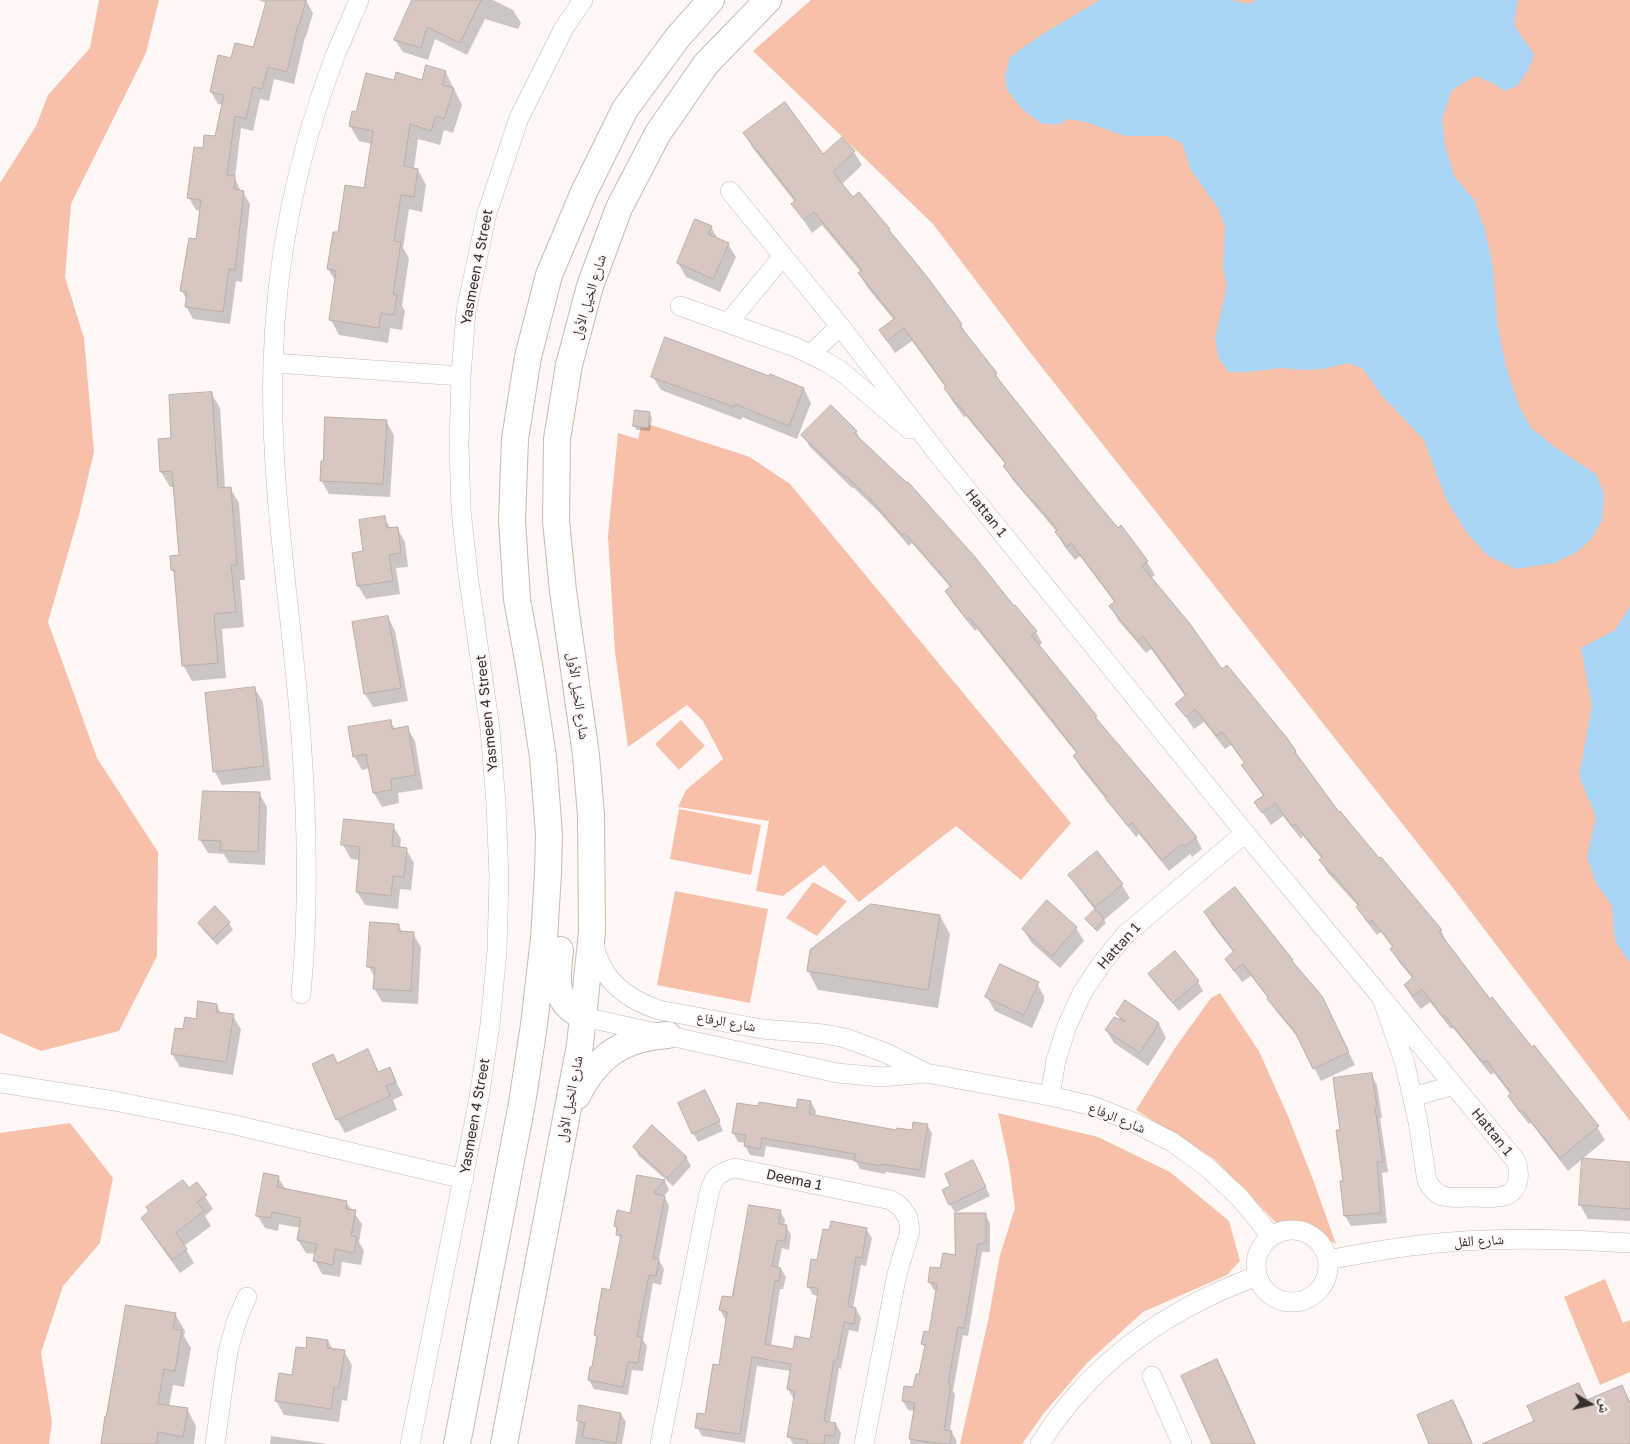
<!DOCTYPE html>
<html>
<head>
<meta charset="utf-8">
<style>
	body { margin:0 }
	#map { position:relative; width:1630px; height:1444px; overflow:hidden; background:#fef7f5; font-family:"Golos Text","Noto Naskh Arabic",sans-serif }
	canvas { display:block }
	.north { position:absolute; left:1565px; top:1379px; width:50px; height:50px; -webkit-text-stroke:4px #fef7f5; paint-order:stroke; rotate:99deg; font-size:14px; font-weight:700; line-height:20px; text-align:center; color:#352f2d }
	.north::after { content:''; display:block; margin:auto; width:18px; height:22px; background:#352f2d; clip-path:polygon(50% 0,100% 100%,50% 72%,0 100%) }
</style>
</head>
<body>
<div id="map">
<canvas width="1630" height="1444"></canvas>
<div class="north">ش</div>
</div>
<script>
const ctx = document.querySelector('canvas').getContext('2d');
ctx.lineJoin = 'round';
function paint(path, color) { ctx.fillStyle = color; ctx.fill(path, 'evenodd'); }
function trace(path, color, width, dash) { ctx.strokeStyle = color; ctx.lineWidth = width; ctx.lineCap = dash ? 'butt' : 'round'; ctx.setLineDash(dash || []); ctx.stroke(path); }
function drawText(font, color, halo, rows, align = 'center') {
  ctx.font = font + ' "Golos Text","Noto Naskh Arabic",sans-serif'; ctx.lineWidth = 4; ctx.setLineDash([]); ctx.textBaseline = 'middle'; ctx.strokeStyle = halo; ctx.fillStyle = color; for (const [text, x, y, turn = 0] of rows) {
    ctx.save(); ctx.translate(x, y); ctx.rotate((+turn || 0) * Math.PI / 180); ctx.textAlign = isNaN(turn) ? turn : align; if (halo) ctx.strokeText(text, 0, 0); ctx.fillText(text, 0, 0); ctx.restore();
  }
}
paint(new Path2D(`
	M99,0H159L146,53L71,204L65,277L84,338L94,452L79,515L48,622L97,758L158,852L157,956L119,1031L41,1051L0,1033V183L36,126L48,95L90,48Z
	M811,0H1630V1121L1453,888L1029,351L933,224L753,51Z
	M642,422L750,457L790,484L1071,823L1021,880L956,826L859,902L824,865L783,896L756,891L769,821L678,807L686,790L723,759L703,721L687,705L628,747L615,652L608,536L618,433L638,439Z
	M681,720L705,746L679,770L655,744Z
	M679,809L761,825L751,875L670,859Z
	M813,882L847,901L817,936L786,918Z
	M675,891L768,909L750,1003L657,985Z
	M1220,993L1259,1051L1288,1116L1312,1177L1336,1244L1302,1226H1279L1214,1159L1136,1110L1175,1048L1211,998Z
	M998,1113L1098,1137L1170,1172L1229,1221L1240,1261L1227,1275L1143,1312L1087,1363L1044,1413L1022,1444H960L988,1321L1000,1255L1015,1208L1009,1164Z
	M70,1123L113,1178L100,1243L63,1286L41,1353L52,1422L49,1444H0V1133Z
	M1605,1279L1623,1323L1630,1320V1372L1600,1385L1564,1297Z`), '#f7c0a9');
paint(new Path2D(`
	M1100,0H1230L1249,4L1257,0H1518L1514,25L1534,55L1527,72L1517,86L1504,91L1493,83L1475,76L1452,90L1442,119L1445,145L1454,176L1474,200L1485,230L1493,268L1497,322L1506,366L1519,406L1531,428L1556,448L1596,474L1604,495L1602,520L1592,538L1577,552L1555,563L1516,569L1488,556L1466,532L1446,499L1424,440L1383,397L1362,368L1348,363L1322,369L1304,370L1281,368L1247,372H1229L1219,359L1215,338L1227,286L1223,268L1225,227L1218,208L1191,170L1182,143L1167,136H1125L1086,122L1069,119L1060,124H1042L1022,109L1007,90L1005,76L1010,57L1041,35Z
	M1630,606V963L1615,941L1612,906L1596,883L1587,857L1596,817L1579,776L1592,706L1581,648L1615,630Z`), '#a9d5f6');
paint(new Path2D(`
	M259,0H307V2L313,13L306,37H305L294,84L274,79L269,101L260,99L253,131L241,128L235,178L241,192H243L250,204L242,282L236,281L230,324L193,319L186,306L187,300L182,291L198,241L201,211L196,210L189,198L204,149L216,137L223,105L218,104L211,92L232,59L254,49L268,4Z
	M414,0H493L513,10L521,23L518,29L485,19L467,55L435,39L428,60L403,52L395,40Z
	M427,67L446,73L462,105L453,133L444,130L440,145L418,139L414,169L418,170L426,185L422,212L409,209L403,248L409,258L402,306L405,311L402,330L390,328L388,343L339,335L331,320L336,282L328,269L339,234L365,190L372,144L359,141L350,126L357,113L395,81L423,82Z
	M745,133L823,156L842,139L854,152L862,165L841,185L852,199L889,230L896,241L961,325L968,338L996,374L1004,387L1117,529L1120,527L1147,562L1155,575L1151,578L1222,670L1295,751L1303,765L1339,814L1441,930L1447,944L1490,1000L1597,1127L1605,1140L1568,1171L1531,1123L1529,1124L1517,1109L1509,1096L1511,1095L1494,1073L1491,1075L1453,1028L1451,1029L1430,1002L1421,1009L1413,999L1405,986L1412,978L1399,962L1392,949L1393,948L1381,932L1377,935L1366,921L1359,907L1328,873L1320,860L1322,859L1303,836L1301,839L1283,816L1271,825L1256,803L1264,797L1251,779L1243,766L1245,764L1231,745L1225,749L1204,722L1194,729L1177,704L1186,697L1151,649L1146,653L1118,620L1111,606L1115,603L1080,556L1075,560L1064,546L1057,532L1012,479L1004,466L1006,465L966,416L964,417L953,402L945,388H946L912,341L895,353L880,331L894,320L867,287L859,273L861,272L822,225L812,233L793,204L795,202L752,147Z
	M711,227L718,239L728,244L736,257L720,292L686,277L678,263Z
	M653,377L804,389L811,403L797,439L742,417L741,420L661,390Z
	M211,393L220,408L225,488H230L239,503L245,580H240L244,627L222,629L226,678L192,681L183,665L176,576L172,570L180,556L175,487H170L161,472L173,439Z
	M650,414L652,418L650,431L637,430L634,426Z
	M386,421L394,435L390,497L329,494L321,480Z
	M856,431L861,441L1036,632L1042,643L1039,646L1096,717L1101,726L1196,837L1202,849L1192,857L1190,854L1169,871L1139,834L1136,837L1081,768L1074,756L1077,754L977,629L975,631L953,603L946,591L951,588L912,543L909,546L879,512L853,487L852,488L810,447L803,435Z
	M384,518L391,529L397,528L405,542L408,567L396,568L400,594L366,599L358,586L354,554L365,552Z
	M388,617L395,631L408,701L373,707L365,694Z
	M255,689L263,702L271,780L222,785L215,772Z
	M390,721L395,729L407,727L415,741L423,789L398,793L399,803L382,807L374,793L370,768L362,770L354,756Z
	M259,793L267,807L265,865L229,863L224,854L208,853L200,840Z
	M393,826L401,839L400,849H406L414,863L411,890L400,889L398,909L365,905L357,892L360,860L351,859L343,845Z
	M1070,875L1122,885L1130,898L1104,920L1106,923L1097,932L1086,919L1095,910L1078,888Z
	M215,908L229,923L233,930L217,945L203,930L199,923Z
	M1205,912L1292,960L1298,970L1321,997L1355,1065L1321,1081L1300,1040L1276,1011L1269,999L1251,976L1242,982L1234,971L1227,959L1234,953L1212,925Z
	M940,916L950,934L938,1008L818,990L808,971L811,951Z
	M398,925L403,933L413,934L421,947L418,1004L382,1002L374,988L375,978L369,967Z
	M1076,928L1084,941L1060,968L1031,942L1023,929Z
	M1175,953L1198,982L1203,991L1179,1011L1155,983L1150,974Z
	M1036,982L1044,996V1001L1032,1028L995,1011L987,997Z
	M1125,1002L1159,1024L1166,1038L1148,1066L1114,1043L1106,1030L1122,1022L1117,1014Z
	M217,1005L221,1014L233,1016L241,1029L233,1075L180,1067L172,1054L184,1030Z
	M367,1050L379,1073L389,1069L403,1095L393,1100L397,1110L345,1133L337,1119V1064Z
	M1371,1074L1377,1085L1382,1118H1380L1388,1172L1382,1173L1387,1223L1351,1226L1345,1216V1182L1341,1131Z
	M710,1100L723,1131L698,1142L693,1133Z
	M811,1102L816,1111L815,1117L897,1132H913L927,1125L932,1133L925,1178L886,1172L885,1174L860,1169L856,1161L766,1146L764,1157L750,1155L745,1146V1143L738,1142L733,1133L797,1110Z
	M634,1147L686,1157L691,1166L673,1186L639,1156Z
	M1630,1163V1221L1588,1219L1580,1205Z
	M977,1170L990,1196L955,1213L950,1204Z
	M278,1177L286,1190L346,1202L362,1224L359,1242L364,1251L361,1265L342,1262L340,1277L322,1274L315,1261L316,1254L306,1253L298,1240L301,1228L279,1224L278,1231L265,1228L257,1215Z
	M638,1177L665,1181L669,1190L664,1196L669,1206L659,1260L664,1269L661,1285L653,1283L643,1340L647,1346L643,1371L632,1370L628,1395L594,1389L589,1380L593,1369L598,1340L595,1335L611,1291L621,1241L615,1226L631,1214Z
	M197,1184L213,1209L205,1216L211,1226L184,1246L194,1263L180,1273L150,1231L142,1218Z
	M780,1211L785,1220L784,1226H786L791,1235L789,1250L782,1248L778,1268L781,1269L786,1277L783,1289H780L771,1346L794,1350L811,1340L819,1296L813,1295L808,1286L818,1261L866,1229L872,1238L866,1266L861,1265L853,1308L856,1309L861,1318L858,1332L849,1330L841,1369L839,1368L830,1423L836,1424L841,1433L839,1444H793L789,1437L795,1398H793L788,1389L791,1371L757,1366L745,1443L702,1436L697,1427L706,1415L720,1367L728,1319H725L720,1310L733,1299Z
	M985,1214L990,1223V1252H982L968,1336L963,1335L953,1391L955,1394L950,1432L952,1433L957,1441L956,1444H910L915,1411L908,1410L903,1401L914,1389L920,1376L925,1348L923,1344L930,1333L937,1291L934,1290L929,1282L957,1257Z
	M175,1314L185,1331L184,1336L191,1348L184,1387L173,1385L169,1407L187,1409L196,1426L194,1444H103Z
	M328,1341L333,1350L344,1351L352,1365L347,1401L342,1400L339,1422L284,1415L276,1401L293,1377L307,1350Z
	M1216,1361L1226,1377L1256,1444H1213Z
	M1452,1402L1463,1420L1473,1444H1431Z
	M580,1407L621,1414L626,1422L622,1444H575Z
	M271,1436L328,1444H270Z`), '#0003');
const building = new Path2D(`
	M267,0H306L299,25H298L287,72L268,67L262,89L253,87L246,119L235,116L227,175L235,176L234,189L244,191L235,270L229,269L223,312L185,307L187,292L180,291L189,238L196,239L201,200L187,198L194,147L203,148L204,135L215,136L224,95L210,92L218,55L231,58L235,43L253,47Z
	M412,0H481L460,43L427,27L421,48L394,40Z
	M426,65L446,71L442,85L454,88L444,119L436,116L431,131L410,124L404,166L418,169L414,197L401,195L394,241L401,242L393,294L397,295L394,315L381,313L379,328L329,320L336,271L327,269L333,232H338L345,185L364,188L373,131L349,126L352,111L356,112L366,73L394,80L396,72L422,80Z
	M785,102L823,154L842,137L855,151L833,172L853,197L859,192L890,229L889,230L928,278L962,324L960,326L997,373L995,375L1098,504L1118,528L1121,525L1148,561L1142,566L1190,624L1222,669L1227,665L1287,738L1296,751L1295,752L1339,812L1340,811L1379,858L1381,857L1442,930L1439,932L1490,999L1492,997L1532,1047L1534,1045L1599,1126L1560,1158L1522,1110L1520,1112L1508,1096L1511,1093L1486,1060L1483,1063L1444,1015L1443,1017L1422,989L1413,996L1404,985L1413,977L1390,949L1393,946L1372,920L1369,923L1356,907L1359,905L1333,874L1332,875L1319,860L1322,857L1295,824L1292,826L1275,803L1262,813L1254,802L1264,795L1241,765L1245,763L1222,732L1217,736L1195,709L1186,717L1175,704L1186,695L1143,636L1138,641L1109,606L1115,601L1071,543L1067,547L1055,532L1058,530L1032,499L1031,500L1003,466L1006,463L957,403L956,404L944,388L946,386L904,328L887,341L879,330L895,318L858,273L862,270L814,212L804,220L791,204L796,200L743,133Z
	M695,219L712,226L708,234L729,243L713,279L677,263Z
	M665,337L769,376L770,374L804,388L789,426L735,404L734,407L651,377Z
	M212,392L218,488L231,487L237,565H231L236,612L214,614L218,663L182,666L174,570H171L170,556L179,555L172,471L160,472L158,439L171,438L169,395Z
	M831,405L857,431L854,433L907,483L908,482L975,557L1014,606L1015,605L1037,631L1031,635L1097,716L1095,717L1197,837L1185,846L1182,844L1162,860L1132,823L1128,826L1105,798L1106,796L1073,756L1077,752L1041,706L970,618L967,620L945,591L951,586L905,533L902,535L871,500L846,476L845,477L801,435Z
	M635,410L650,412L648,428L633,426Z
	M325,417L387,420L383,484L320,481L321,461H323Z
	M385,516L387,528L398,527L401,553L389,555L393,581L357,586L352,553L363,551L359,520Z
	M388,616L401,688L364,694L352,622Z
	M255,687L264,766L213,772L205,693Z
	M391,720L392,729L408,726L416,775L391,779L392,790L373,793L366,754L353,757L348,727Z
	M203,791L260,792L258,852L220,850L221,841L199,840Z
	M344,819L394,824L392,846L407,848L404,877L393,876L391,896L356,892L360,847L341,845Z
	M1097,851L1123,884L1095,907L1068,875Z
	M1235,887L1293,960L1292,961L1322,996L1349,1052L1313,1069L1294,1030L1267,999L1268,997L1243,964L1234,971L1225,959L1234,951L1204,912Z
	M1047,900L1077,927L1052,956L1022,929Z
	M871,904L940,915L928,990L807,971L810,950Z
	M215,906L230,922L213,939L198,923Z
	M1095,909L1104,919L1095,929L1085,919Z
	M370,922L399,924V931L414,932L411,991L373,989L375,968L367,967Z
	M1175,951L1199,981L1173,1003L1148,974Z
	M1000,964L1039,982L1024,1015L985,997Z
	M1125,1000L1159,1023L1140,1053L1105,1030L1114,1017L1126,1022L1116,1014Z
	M198,1001L217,1004L216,1012L234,1014L226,1062L171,1054L175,1028L183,1029L185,1017L196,1019Z
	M368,1049L378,1072L390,1067L396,1082L386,1086L390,1096L336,1120L312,1064L333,1054L337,1063Z
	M1372,1073L1377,1107L1375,1108L1383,1162H1377L1381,1213L1344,1216L1340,1181H1343L1336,1130H1340L1333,1078Z
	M705,1090L720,1121L692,1134L678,1103Z
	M798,1099L811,1101L809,1114L896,1130L897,1128L912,1130L913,1122L928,1124L920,1170L881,1164V1166L854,1161L856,1154L762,1138L760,1149L744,1146L746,1135L732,1133L737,1103L758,1106L759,1102L796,1108Z
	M652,1125L687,1157L667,1178L633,1147Z
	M1582,1158L1630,1162V1209L1579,1205Z
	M973,1160L986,1187L949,1205L942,1190L950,1186L945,1174Z
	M264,1173L279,1176L277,1187L347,1201L346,1209L356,1210L351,1236L357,1237L354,1253L335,1249L333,1265L313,1261L317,1244L297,1240L301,1218L272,1212L271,1218L256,1216Z
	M637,1175L665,1180L654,1193L665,1196L653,1258L659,1259L656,1276L649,1275L637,1336L642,1337L638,1363L628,1362L623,1387L588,1380L590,1367H592L597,1336L594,1335L602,1288L610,1290L621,1235H616L617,1227L614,1226L617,1210L630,1213Z
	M183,1180L189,1188L197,1182L207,1195L197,1202L204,1211L176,1233L187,1249L172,1260L141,1218L149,1211L146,1207Z
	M749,1205L781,1210L778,1224L787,1225L785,1241L777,1240L772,1266L781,1268L779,1281L775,1280L765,1344L793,1349L795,1336L810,1339L818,1292L817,1291L818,1288L807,1287L811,1259L817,1260L823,1229L829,1230L831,1221L867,1228L862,1258L856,1257L848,1306L856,1308L854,1324L844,1322L837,1360H834L824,1421L836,1423L834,1436L825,1435L824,1444H807V1440L787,1437L795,1391L787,1389L791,1364L752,1357L740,1434L695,1428L697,1413L705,1414L713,1364L719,1365L727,1312L719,1310L722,1296L732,1297Z
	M955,1213H986V1243L978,1244L964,1328L958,1327L948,1384H951L944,1430L952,1431L950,1444H943L909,1439L915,1403L902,1401L904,1386L913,1387L916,1374H919L925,1345L921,1344L924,1331L929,1332L937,1284L928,1282L930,1267L940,1268L943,1253L955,1255Z
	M126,1305L176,1313L173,1329L182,1330L175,1371L164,1369L158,1404L188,1408L183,1437L158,1432L157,1444H101L105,1416H106Z
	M307,1337L328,1340L327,1348L345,1350L339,1388L334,1387L331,1409L275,1401L279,1373L292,1375L296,1347L306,1348Z
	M1217,1359L1255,1444H1212L1181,1376Z
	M1579,1383L1587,1400L1622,1385L1630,1403V1444H1482L1534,1421L1527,1406Z
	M1453,1400L1472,1444H1429L1417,1415Z
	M579,1405L621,1413L616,1443L582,1437L585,1423L577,1421Z`);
paint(building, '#d7c7c1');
trace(building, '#bcada7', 1);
const street = new Path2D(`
	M730,191L840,326L938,454L1245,833L1382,998L1405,1064L1418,1122L1427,1181C1430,1186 1434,1192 1440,1195C1449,1199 1461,1197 1471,1197C1481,1197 1494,1199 1503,1196C1519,1192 1521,1175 1516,1161L1382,998
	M680,306L795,347L826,362L841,371L909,429
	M728,323L783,256
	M811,354L840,326
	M273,363L461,376
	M594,943C600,979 626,999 659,1010L762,1029L824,1034L845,1038L886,1053L926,1073
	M301,994C309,911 307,819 301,736C292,611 269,488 273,362C276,258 298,153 335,56C343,37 351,19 359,0
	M584,1017L837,1073L881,1077L926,1073L1050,1096L1093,1106L1133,1122L1172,1142L1208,1168L1240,1198L1271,1236
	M0,1083L114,1101L231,1124L464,1179
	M1050,1096L1056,1060L1067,1026L1082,993L1102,963L1125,935L1245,833
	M1413,1097L1454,1085
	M1256 1266a36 36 0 1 1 72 0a36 36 0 1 1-72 0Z
	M1328,1260C1369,1252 1409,1245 1450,1242C1510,1237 1570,1239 1630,1243
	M1152,1376L1182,1444
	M215,1444L228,1351L237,1320L247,1297
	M410,1444L479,1098L490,1025L497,951L499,877L496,803L490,729L468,574L461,510L459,445L461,376L466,311L487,213L519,118L564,28L583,0
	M660,1444L709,1193C714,1176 718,1173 735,1168L891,1200L901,1207L908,1218L910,1231L897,1274L864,1444
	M1040,1444C1091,1362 1167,1309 1257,1276`);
const secondary = new Path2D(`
	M560,950C557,980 552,1002 584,1017
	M577,1096C597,1056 623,1038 668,1035
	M457,1444L522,1103L534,1025L544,938L548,873L549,834L543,757L530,671L517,599L512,520L515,439L528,357L549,275L584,192L625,109L678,37L711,0
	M504,1444L580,1045L592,932L591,816L586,755L563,591L556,521L557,439L569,365L590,286L619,208L658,133L706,64L768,0`);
trace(street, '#c9bab4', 20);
trace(secondary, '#c9bab4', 28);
trace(street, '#fff', 19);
trace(secondary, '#fff', 26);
drawText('14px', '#352f2d', '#fef7f5', [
	["Yasmeen 4 Street",477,267,-79],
	["شارع الخيل الأول",589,297,-73],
	["Hattan 1",986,513,51],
	["شارع الخيل الأول",578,696,82],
	["Yasmeen 4 Street",487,713,-96],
	["Hattan 1",1119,946,-48],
	["شارع الرفاع",726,1022,10],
	["شارع الخيل الأول",570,1099,-79],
	["Yasmeen 4 Street",475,1116,-80],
	["شارع الرفاع",1117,1118,22],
	["Hattan 1",1492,1132,51],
	["Deema 1",794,1180,12],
	["شارع الفل",1479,1241,-3]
]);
</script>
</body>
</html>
